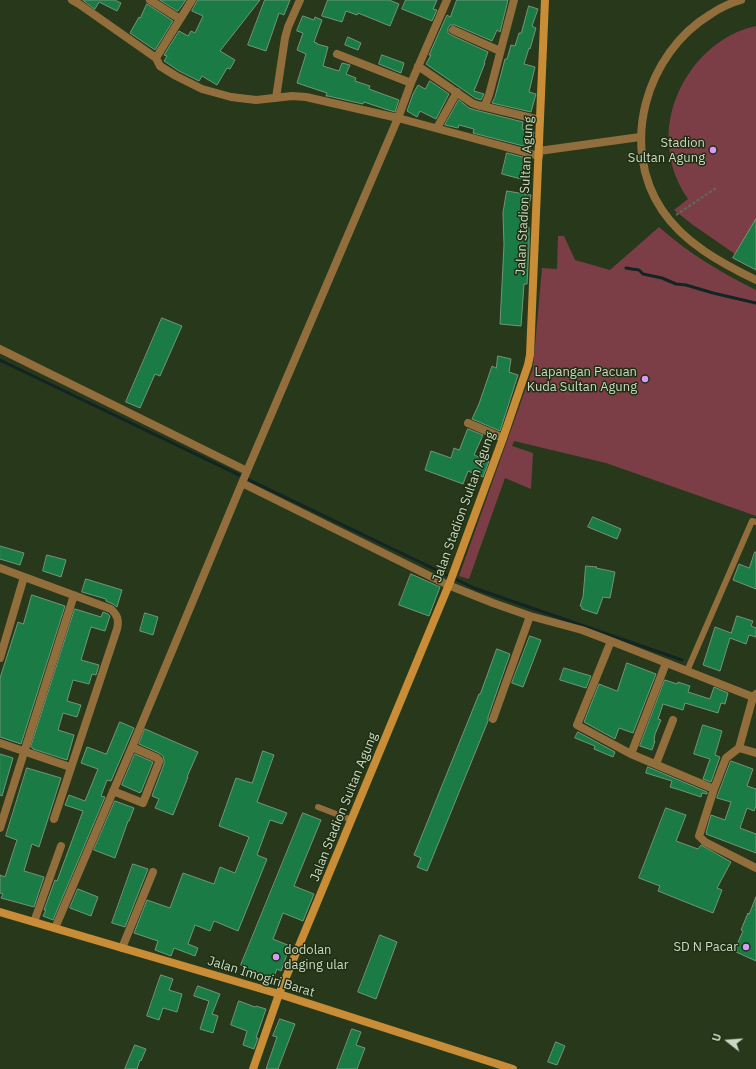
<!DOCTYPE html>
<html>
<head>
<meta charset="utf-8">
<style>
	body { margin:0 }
	#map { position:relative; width:756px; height:1069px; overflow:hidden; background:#28391b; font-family:"IBM Plex Sans",sans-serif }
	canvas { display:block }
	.north { position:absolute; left:708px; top:1021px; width:40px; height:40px; -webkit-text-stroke:3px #1e2f11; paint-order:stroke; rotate:287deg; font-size:11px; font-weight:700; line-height:16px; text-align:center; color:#ccd7c5 }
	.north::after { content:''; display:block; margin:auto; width:14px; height:18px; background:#ccd7c5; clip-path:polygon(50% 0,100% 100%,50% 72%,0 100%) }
</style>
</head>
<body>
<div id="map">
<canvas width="756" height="1069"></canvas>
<div class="north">U</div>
</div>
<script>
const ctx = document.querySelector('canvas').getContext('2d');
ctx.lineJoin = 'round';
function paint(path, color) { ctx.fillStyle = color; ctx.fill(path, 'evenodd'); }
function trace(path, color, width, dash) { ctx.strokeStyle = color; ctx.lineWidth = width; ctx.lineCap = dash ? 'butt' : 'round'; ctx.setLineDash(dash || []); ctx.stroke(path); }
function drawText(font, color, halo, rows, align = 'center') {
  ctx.font = font + ' "IBM Plex Sans",sans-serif'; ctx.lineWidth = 3; ctx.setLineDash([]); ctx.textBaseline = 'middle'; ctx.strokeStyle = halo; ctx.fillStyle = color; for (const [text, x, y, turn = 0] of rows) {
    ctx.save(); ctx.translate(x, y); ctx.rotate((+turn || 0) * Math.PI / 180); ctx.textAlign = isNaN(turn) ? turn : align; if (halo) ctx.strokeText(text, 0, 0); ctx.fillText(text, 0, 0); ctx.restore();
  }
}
paint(new Path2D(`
	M756,26V270L733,258L735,254L693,225L674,210L688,199C677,183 670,165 669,145C665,92 704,37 756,26Z
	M659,227C688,253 722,273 756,290V516L606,463L514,441L512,446L533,453L531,489L505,478L469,579L459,576L533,368L542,268L557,269L558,236H564L575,260L610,270Z`), '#7c3e46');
trace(new Path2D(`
	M626,268L632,269L639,270L643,274L662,278L676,284L686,285L713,293L756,303
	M0,360L474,588L682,660`), '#122524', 3);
const building = new Path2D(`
	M83,0H115L121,3L117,11L99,2L95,9Z
	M160,0H186L178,11Z
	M198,0H260L220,51L235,60L230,69L227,68L217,85L202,76L199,81L179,71L164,61L167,56L164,55L179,31L188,36L191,31L195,33L203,16L192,11Z
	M265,0H290L284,15L279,13L266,51L248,45Z
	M328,0H389L399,4L390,26L358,13L357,15L346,11L342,22L322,16Z
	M406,0H437L433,9L437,10L432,21L402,9Z
	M457,0H508L500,32L497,30L492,41L455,25H450L448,28V33L451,35L488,52L484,63H485L474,91L484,94L481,100L475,98L426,64L431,55H429L447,15L450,17Z
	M147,4L173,21L155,50L130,33L139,17L140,18Z
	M529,6L538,9L532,26L536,28L530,49L529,48L524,64L535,67L529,92L536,94L531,112L492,103L495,97L505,59H507L511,45L515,46L519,33H521Z
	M303,16L314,20L315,17L322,20L314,42L317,43V44L328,47L323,66L339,71L342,63L350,65L346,74L356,78L355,81L370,86L369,89L399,100L395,112L385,109L364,102L363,104L328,96H326L327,93L297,83L306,54L297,50L303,33L297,31Z
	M348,37L361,43L358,50L345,45Z
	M382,55L404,63L401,73L379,64Z
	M430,81L449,94L436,119L420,111L417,117L407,111L413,94L418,85L425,89Z
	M459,100L469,108L475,110L523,122L522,129L534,132L531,148L473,133L474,129L459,125L458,128L445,125Z
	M507,153L526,158L521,179L502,174Z
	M507,191L531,195L525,227H529V246L527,284H524L521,326L500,324L504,245L503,213Z
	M756,219V270L733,258Z
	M162,318L182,326L160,376L155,374L140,408L126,402Z
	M498,356L511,359L509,372L518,375L500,431L472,419L479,404L492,366L496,368Z
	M468,429L483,435L474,455L489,461L483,477L468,471L463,484L425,470L431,451L451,458L454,448L459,450Z
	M593,517L621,529L617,539L588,527Z
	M0,546L24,553L20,565L0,559Z
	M755,552H756V589L733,580L739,564L749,568Z
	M47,555L66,560L61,577L43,571Z
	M586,566L597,567L596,568L615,572L610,598L603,597L597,614L582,609V607L580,606L583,597Z
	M411,574L440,587L429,616L399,605Z
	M86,579L122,590L117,607L113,604L106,601V599L82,592Z
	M32,595L65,606L21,744L0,737V678L18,622L23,624Z
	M75,609L101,617L103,612L108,614L110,616L105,631L91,627L81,660L99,665L96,675L92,674L89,684L73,680L67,701L81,705L77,717L63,713L58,730L74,735L67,760L33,749V748L31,747Z
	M145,613L158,617L153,635L140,631Z
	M737,616L753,621L751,626L756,628V637L749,635L746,644L730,638L720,671L703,665L715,627L731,633Z
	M530,636L541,640L523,687L512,683Z
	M497,649L510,654L488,717V721L427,871L417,867L421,858L414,855L479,694H480Z
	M627,663L656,674L633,733L619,728L615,739L584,722L599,684L617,691Z
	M564,668L591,676L586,688L560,680Z
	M665,680L677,684L678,682L690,686L688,692L710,699L714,687L728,693L725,704L721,703L718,713L685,703L683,710L663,704L658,719L661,720L655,734L654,741H655L652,750L640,746Z
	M120,722L134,728L111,781L107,780L101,796L105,797L53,920L43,916L46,910H44L55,880L57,881L83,811L65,805L69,795L85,801L98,769L81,763L87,747L106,754Z
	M703,725L722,731L715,755L720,757L711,782L703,779L710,759L694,754Z
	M145,729L198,752L187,777H188L173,815L155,808L159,799L152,796L164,764V760L163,756L159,753L139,744Z
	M578,732L615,752L613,757L594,749L595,746L575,738Z
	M263,751L274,755L257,802L287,813L282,824L270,820L257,855L267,859L238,931L214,921L210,931L195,925L188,944L198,948L195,956L174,948L171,956L155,950L158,941L134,933L147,900L170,908L183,873L214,884L220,867L235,873L249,837L219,826L236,778L252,783Z
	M0,754L13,758L2,796L0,795Z
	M135,754L153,762L141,792H140V793L122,785Z
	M731,761L753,769L747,786L756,789V806L754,811L747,808L740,828L756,834V853L706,834H707L706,833L711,815L725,820L731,802L717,798Z
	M648,767L707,792V794L702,793L701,797L680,790L670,787L672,781L646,773Z
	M27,768L61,778L39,847L32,844L24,871L44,877L34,907L1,898L3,894L0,893V875L5,877L17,840L6,836Z
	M115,801L134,808L129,821H128L115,858L94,850Z
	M666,808L686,815L676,841L698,849L701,845L731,862L717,888L722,890L713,913L658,891L660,886L639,878Z
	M303,813L321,820L294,886L314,894L303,921L283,913L273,939L290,946L281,971L277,969L273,979L259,974L257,978L242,972L244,967L241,965Z
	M133,864L148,869L125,927L112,923Z
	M78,889L98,897L91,916L70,908Z
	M756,897V961L734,951L743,931L741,930L748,913L749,914Z
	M380,935L397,942L376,999L358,992Z
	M161,975L173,979L169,990L182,994L177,1012L163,1008L159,1020L147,1016Z
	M198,986L220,994L212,1014L218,1016L213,1033L200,1029L209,1001L194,996Z
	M239,1001L255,1007L256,1006L266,1009L256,1038H258L254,1049L243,1045L247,1031L231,1025Z
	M280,1019L295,1024L278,1069H266L277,1037L273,1036Z
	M352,1029L361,1032L356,1045L365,1048L357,1069H337Z
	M556,1042L565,1046L557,1065L548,1062Z
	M135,1045L146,1049L141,1061L140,1060L137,1069H125Z`);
paint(building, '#1a7b45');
trace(building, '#71957b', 1);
trace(new Path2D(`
	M676,215L716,188`), '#5e6e53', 2, [3, 2]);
trace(new Path2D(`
	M687,671L752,521L756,522
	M318,807L352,820`), '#926e3c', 6);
trace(new Path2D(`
	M72,0L79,4L156,58L160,66L176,76L202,89L231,97L256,100L292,96L306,97L398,118L539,156
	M150,0L180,19
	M741,0C730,3 720,8 711,14C646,53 619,146 662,210C684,243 721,263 756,280
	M453,30L500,51
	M337,54L411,83
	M156,58L192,0
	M418,66L472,103C477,105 480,107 485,105L489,95L514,0
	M276,98L285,38L288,27L300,0
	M482,106L540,120
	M437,128L457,92
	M539,151L640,137
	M0,349L247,471
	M468,423L503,438
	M242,483L448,585L493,603L530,616L582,630L611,641L753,697L756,694
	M0,568L111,609C118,616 119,620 117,629L54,819
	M611,641L577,725L631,754L714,789
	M0,658L24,577
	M753,697L739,748L726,758L714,789L699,836L705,842L756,868
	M493,719L530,616
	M0,743L70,767
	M739,748L756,753
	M631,754L666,663
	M656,764L673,720
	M113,791L143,803L159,762V760L157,758L132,747
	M0,828L74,595
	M34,922L61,846
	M55,928L132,747L247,471L398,118L411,83L447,0
	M122,948L153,872`), '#926e3c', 8);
trace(new Path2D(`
	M0,912L279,994L513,1069
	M253,1069L279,994L450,582L503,438L528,365L530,355L545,0`), '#c88d36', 8);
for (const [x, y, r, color] of [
	[713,150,4,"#d89af8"],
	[645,379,4,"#d89af8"],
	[746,947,4,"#d89af8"],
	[276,957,4,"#d89af8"]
]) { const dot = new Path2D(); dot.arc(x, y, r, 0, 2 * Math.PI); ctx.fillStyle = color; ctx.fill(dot); trace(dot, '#1e2f11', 1.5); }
drawText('13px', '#ccd7c5', '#1e2f11', [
	["Stadion",705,143],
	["Sultan Agung",705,158],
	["Lapangan Pacuan",637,372],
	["Kuda Sultan Agung",637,387],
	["SD N Pacar",738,947],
	["dodolan",284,950,"left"],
	["daging ular",284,965,"left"]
], 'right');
drawText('13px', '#ccd7c5', '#1e2f11', [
	["Jalan Stadion Sultan Agung",525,196,-87],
	["Jalan Stadion Sultan Agung",464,507,-70],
	["Jalan Stadion Sultan Agung",344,807,-68],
	["Jalan Imogiri Barat",261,977,17]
]);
</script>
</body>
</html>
